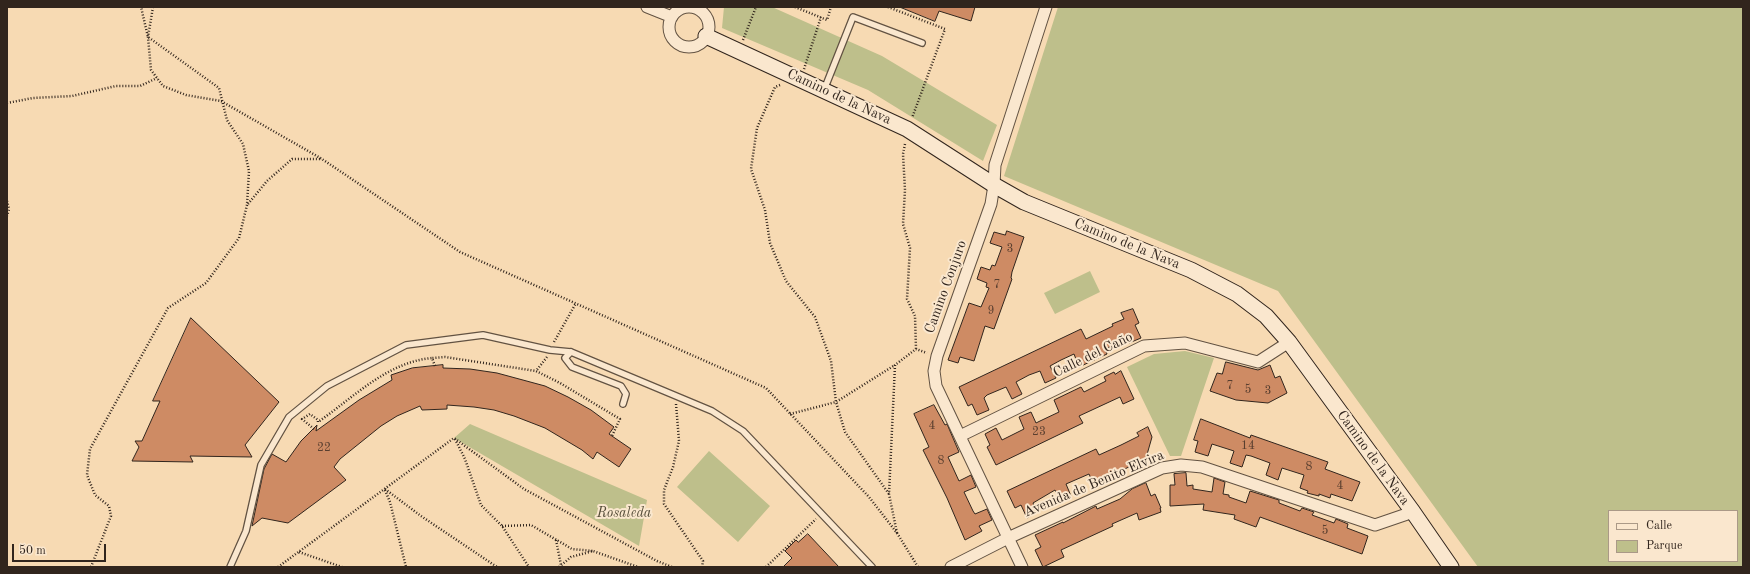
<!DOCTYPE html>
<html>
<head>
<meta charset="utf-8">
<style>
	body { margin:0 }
	#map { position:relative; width:1750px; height:574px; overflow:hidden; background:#f7dab3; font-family:"Old Standard TT",serif }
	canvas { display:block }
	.frame { position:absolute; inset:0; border:8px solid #31251d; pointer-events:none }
	.legend { position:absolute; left:1608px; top:510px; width:130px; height:52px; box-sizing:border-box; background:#fae7ce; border:1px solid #aa9987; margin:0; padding:5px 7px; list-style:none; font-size:12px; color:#31251d }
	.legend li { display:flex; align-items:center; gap:8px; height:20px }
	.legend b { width:20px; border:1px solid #aa9987 }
	.scale { position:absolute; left:12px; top:544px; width:94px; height:18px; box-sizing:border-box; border:2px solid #31251d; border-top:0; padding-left:5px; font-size:12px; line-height:14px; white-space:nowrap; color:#31251d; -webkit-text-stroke:3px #fae7ce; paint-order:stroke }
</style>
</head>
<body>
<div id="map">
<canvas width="1750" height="574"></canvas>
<div class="frame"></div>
<ul class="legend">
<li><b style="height:5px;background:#fae7ce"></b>Calle</li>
<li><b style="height:11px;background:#bebf8b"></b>Parque</li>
</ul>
<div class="scale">50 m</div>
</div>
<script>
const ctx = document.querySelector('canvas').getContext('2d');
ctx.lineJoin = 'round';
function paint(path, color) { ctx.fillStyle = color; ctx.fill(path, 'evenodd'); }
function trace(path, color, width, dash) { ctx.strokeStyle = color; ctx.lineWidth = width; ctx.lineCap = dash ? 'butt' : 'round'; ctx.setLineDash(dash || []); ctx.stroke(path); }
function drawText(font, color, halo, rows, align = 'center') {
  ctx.font = font + ' "Old Standard TT",serif'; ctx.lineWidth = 4; ctx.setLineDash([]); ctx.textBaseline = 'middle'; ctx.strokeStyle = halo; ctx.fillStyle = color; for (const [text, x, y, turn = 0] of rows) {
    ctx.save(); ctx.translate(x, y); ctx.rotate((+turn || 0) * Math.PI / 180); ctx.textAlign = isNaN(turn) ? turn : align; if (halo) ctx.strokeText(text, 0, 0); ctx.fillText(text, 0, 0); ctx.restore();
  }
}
paint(new Path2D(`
	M724,7H772L882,56L997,125L983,161L868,90L722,28Z
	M1058,7H1743V567H1478L1278,291L1004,176ZM1609,511H1737V561H1609Z
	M1090,271L1100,292L1055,314L1044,293Z
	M1185,351L1214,358L1181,456H1170L1127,367L1154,354Z
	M470,424L647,500L639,546L454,438Z
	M709,451L770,506L738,542L677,487Z`), '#bebf8b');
const building = new Path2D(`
	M900,7H975L971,21L939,11L935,21Z
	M1007,231L1024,237L1012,272L1011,278L1012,279L994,329L985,326L974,361L960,357L958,363L948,360L969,303L981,307L989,288L986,287L987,283L977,279L981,267L990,270L992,265L995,266L1002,247L990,243L994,232L1005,235Z
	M1133,309L1139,323L1135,325L1141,338L1129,343L1127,339L1105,349L1107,354L1079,367L1074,354L1061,360L1050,366L1056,378L1045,383L1040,371L1029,375L1016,382L1022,394L1012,399L1006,387L987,395L984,398L989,410L977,415L972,404L968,406L959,387L1081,329L1086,339L1113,326L1112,324L1124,319L1121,313Z
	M191,318L279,402L245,445L252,457L190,456L193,462L132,461L139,447L135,441H142L160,401H153Z
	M1226,362L1258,370L1270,365L1275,378L1280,376L1287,393L1268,403L1236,400L1210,391L1217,373L1222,374Z
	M443,365V368L470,369L497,373L545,386L568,397L591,410L614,427L609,434L631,449L619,467L597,452L593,459L582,450L545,428L514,416L494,410L474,407L447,405V409L422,410L420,406L397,416L381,426L340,459L334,467L346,480L288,523L262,518L252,526L264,469L272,454L286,462L301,441L317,425L316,431L359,400L392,380L391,375L412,368Z
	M1121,371L1134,399L1123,404L1120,397L1079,416L1083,423L996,465L987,447L990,445L985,434L996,428L1002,440L1024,429L1019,417L1031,412L1036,423L1040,421L1059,412L1054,400L1081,387L1084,392L1106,381L1104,377L1114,372L1115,374Z
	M934,405L945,425L947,424L959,452L948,457L959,481L971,475L976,487L964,492L973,511L975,514L987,509L992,520L979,526L982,531L965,540L947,498L923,450L929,447L914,414Z
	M1201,419L1250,438L1251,435L1328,462L1325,469L1360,482L1352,501L1331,494L1330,498L1319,494V496L1307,493L1308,491L1300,488L1304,475L1282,468L1278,480L1266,475L1270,463L1251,456L1246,455L1242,467L1230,463L1234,451L1212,444L1208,456L1195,452L1198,441L1194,440Z
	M1148,427L1152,437L1146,458L1094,485L1089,474L1066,484L1071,496L1060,501L1055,490L1033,503L1037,512L1027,518L1021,505L1015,508L1007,491L1096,449L1099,455L1121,445L1139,436L1137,433Z
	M1186,473L1187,486L1193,485V489L1212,492L1214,478L1225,482L1223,494L1229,495V497L1246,503L1250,491L1279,500V503L1300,511L1302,508L1314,512L1312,515L1334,523L1336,519L1348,524L1347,528L1368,536L1362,554L1260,517L1256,527L1234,519L1235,515L1203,510L1204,504L1170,506V485H1175L1174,474Z
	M1146,483L1151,496L1155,494L1161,508H1160L1161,512L1139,520L1137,513L1112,524L1113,526L1061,550L1064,557L1043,567L1035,550L1041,547L1035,535L1063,522V523L1096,506L1097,509L1120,499L1132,489Z
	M808,534L839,567H783L792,558L785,551L796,540L798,542Z`);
paint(building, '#ce8b64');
trace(building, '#31251d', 1);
const lane = new Path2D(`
	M824,90L853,17L922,43
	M571,352L565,358L572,367L621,386L626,394L623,404
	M230,567L246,531L261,465L289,417L327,386L406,345L483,335L550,350L571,352L712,411L743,431L872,567`);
const street = new Path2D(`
	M647,7L672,17
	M669 27a20 20 0 1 1 40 0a20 20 0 1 1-40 0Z
	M960,436L1144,346L1185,343L1258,362L1289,342
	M951,567L1008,538L1162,468L1181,465L1202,467L1375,525L1413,512
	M1022,567L936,386L934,371L937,356L991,204L994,185L995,165L1046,7`);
const secondary = new Path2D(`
	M706,36L907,129L994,185L1024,202L1191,270L1237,294L1266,316L1289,342L1413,512L1451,567`);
trace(lane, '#625242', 8);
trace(street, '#625242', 13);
trace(secondary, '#31251d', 17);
trace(new Path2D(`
	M153,7L148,37L151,70L163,86L186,95L221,101L322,159L460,252L766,388L869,497L897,533L918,567
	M795,7L827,20L831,7
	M888,7L945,29L912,118
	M699,10L700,7
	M743,40L756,7
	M804,69L821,17
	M780,85L775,87L757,128L751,169L765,210L770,243L786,281L815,317L831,361L836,402L845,432L889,494
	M7,103L33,98L72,96L116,86H140L157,78
	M905,144L903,154L905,190L903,224L910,248L907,299L915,316L916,349
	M7,201L9,209L7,216
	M248,204L267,181L292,159H322
	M554,342L576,303
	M547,357L536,371L560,383L620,419L612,436
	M435,366L432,358L445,357L536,371
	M676,404L679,441L673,467L664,490V504L703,561L702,567
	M790,414L836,402L895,365
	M314,429L302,419L310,414L318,420V422C353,398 387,362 432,358
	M455,439L465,459L481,505L502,526L529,567
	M385,489L421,516L497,567
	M385,490L390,502L406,567
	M502,526L531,525L572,549L593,551
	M897,533L889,494L895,365L916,349L927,353
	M556,540L561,565
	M299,552L342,567
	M91,567L111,516L109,506L95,495L87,475L90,449L168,308L206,283L239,238L247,205L249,171L243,144L227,120L219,88L148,37L141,7
	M278,567L454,438L524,489L657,561L672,567
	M559,567L571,557L593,551L638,567
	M766,567L816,519`), '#31251d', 2.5, [1, 2]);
trace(lane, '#fae7ce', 5.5);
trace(street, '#fae7ce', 11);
trace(secondary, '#fae7ce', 15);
drawText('12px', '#583e2f', null, [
	["3",1010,249],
	["7",997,285],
	["9",991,311],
	["7",1230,386],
	["5",1248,390],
	["3",1268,391],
	["4",932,426],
	["23",1039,432],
	["14",1248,446],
	["22",324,448],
	["8",941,461],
	["8",1309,467],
	["4",1340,486],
	["5",1325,531]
]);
drawText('14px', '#31251d', '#fae7ce', [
	["Camino de la Nava",839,97,25],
	["Camino de la Nava",1127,244,22],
	["Camino Conjuro",946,287,-70],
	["Calle del Caño",1093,355,-26],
	["Camino de la Nava",1373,458,54],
	["Avenida de Benito Elvira",1094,484,-23]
]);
drawText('italic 14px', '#544c38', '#fae7ce', [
	["Rosaleda",624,513]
]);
</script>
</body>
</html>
